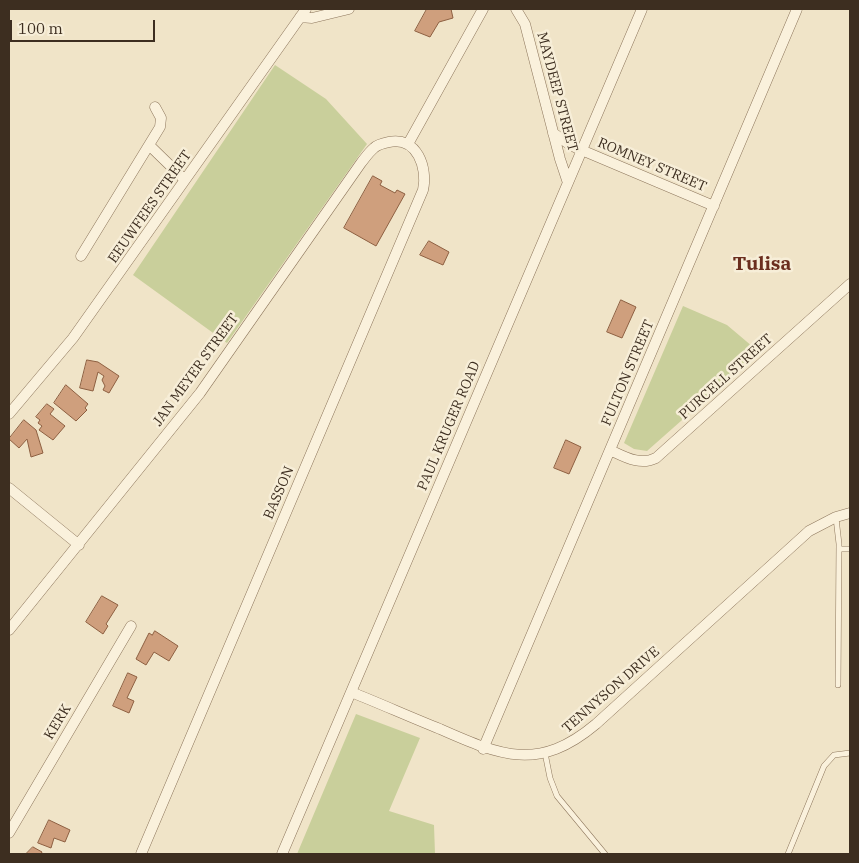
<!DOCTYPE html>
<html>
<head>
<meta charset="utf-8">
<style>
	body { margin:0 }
	#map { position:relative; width:859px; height:863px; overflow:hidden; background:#f0e4c8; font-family:"IBM Plex Serif",serif }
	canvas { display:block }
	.frame { position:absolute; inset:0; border:10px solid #3d2e20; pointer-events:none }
	.scale { position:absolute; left:10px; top:20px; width:145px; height:22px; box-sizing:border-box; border:2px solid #3d2e20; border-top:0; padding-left:6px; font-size:15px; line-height:18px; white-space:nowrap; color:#3d2e20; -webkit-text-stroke:4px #f7eed8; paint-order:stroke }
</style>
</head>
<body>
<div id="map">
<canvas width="859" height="863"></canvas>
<div class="frame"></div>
<div class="scale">100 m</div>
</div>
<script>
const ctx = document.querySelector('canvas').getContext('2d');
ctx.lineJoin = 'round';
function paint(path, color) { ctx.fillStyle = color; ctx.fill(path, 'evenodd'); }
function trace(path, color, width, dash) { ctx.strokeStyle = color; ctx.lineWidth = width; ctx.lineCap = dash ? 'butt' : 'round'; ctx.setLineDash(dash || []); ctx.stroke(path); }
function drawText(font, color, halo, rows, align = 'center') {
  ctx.font = font + ' "IBM Plex Serif",serif'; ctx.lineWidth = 5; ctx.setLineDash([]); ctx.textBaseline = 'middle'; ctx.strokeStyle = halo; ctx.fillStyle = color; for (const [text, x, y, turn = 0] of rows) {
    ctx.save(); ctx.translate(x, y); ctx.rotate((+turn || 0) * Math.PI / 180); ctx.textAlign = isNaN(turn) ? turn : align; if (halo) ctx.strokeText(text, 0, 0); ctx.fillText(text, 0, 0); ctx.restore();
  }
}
paint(new Path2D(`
	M275,65L326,99L367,144L227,343L133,275Z
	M683,306L727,325L759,352L647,451L634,449L624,443Z
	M356,714L420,738L389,811L434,825L435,854H297Z`), '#c9cf9b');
const building = new Path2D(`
	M427,9H451L453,18L439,22L430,37L415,31Z
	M373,176L382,181L380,185L395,193L397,190L405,194L376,246L344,228Z
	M429,241L449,252L443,265L420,255Z
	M621,300L636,307L622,338L607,332Z
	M87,360L98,362L119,376L109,393L103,390L105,386L102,380L104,376L98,372L93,391L80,388Z
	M66,385L88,404L85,408L87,410L76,421L54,403Z
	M47,404L54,409L50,414L65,426L53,440L39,430L42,426L38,423L40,420L36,417Z
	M24,420L36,430L43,453L31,457L27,439L19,448L9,439Z
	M566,440L581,447L569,474L554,468Z
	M102,596L118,605L106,624L108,626L103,634L86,622Z
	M155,631L178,646L169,661L154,652L146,665L136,659L149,633L152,635Z
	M128,673L137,677L127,698L134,701L129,713L113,706Z
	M49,820L70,830L65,842L54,838L51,848L38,843Z
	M33,847L42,852L41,854H26Z`);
paint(building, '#cf9f7d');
trace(building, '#8d5f41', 1);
const service = new Path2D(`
	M836,518L839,544L838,685
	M839,549H850
	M545,753L550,778L557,796L605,854
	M788,854L824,766L834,755L850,753`);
const minor = new Path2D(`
	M516,9L525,24L560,159L568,183
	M300,17L312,18L349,9
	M553,133L572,146L714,206
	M408,144L483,9
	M149,145L185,180
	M81,256L160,127L161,118L155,107
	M9,414L73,338L306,9
	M610,450C625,457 640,466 656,458L850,284
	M9,488L79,545
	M9,630L200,393L361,163C365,158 369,152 374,148C377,145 384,143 389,142C417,136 428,168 423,190L141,854
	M351,692C381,704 410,717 440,729C501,756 539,772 596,724L809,531L836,517L850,513
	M483,749L797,9
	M9,833L131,626
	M282,854L642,9`);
trace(service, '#8d765c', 6);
trace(minor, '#8d765c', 11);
trace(service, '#faf1dc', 5);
trace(minor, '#faf1dc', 10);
drawText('14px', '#3d2e20', '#f7eed8', [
	["MAYDEEP STREET",557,92,75],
	["ROMNEY STREET",652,165,23],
	["EEUWFEES STREET",150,207,-55],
	["JAN MEYER STREET",196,370,-54],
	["FULTON STREET",628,373,-67],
	["PURCELL STREET",726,377,-42],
	["PAUL KRUGER ROAD",449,426,-67],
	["BASSON",279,493,-67],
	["TENNYSON DRIVE",611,690,-41],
	["KERK",58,722,-59]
]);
drawText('bold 19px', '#6b2e1e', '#f7eed8', [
	["Tulisa",762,265]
]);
</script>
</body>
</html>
